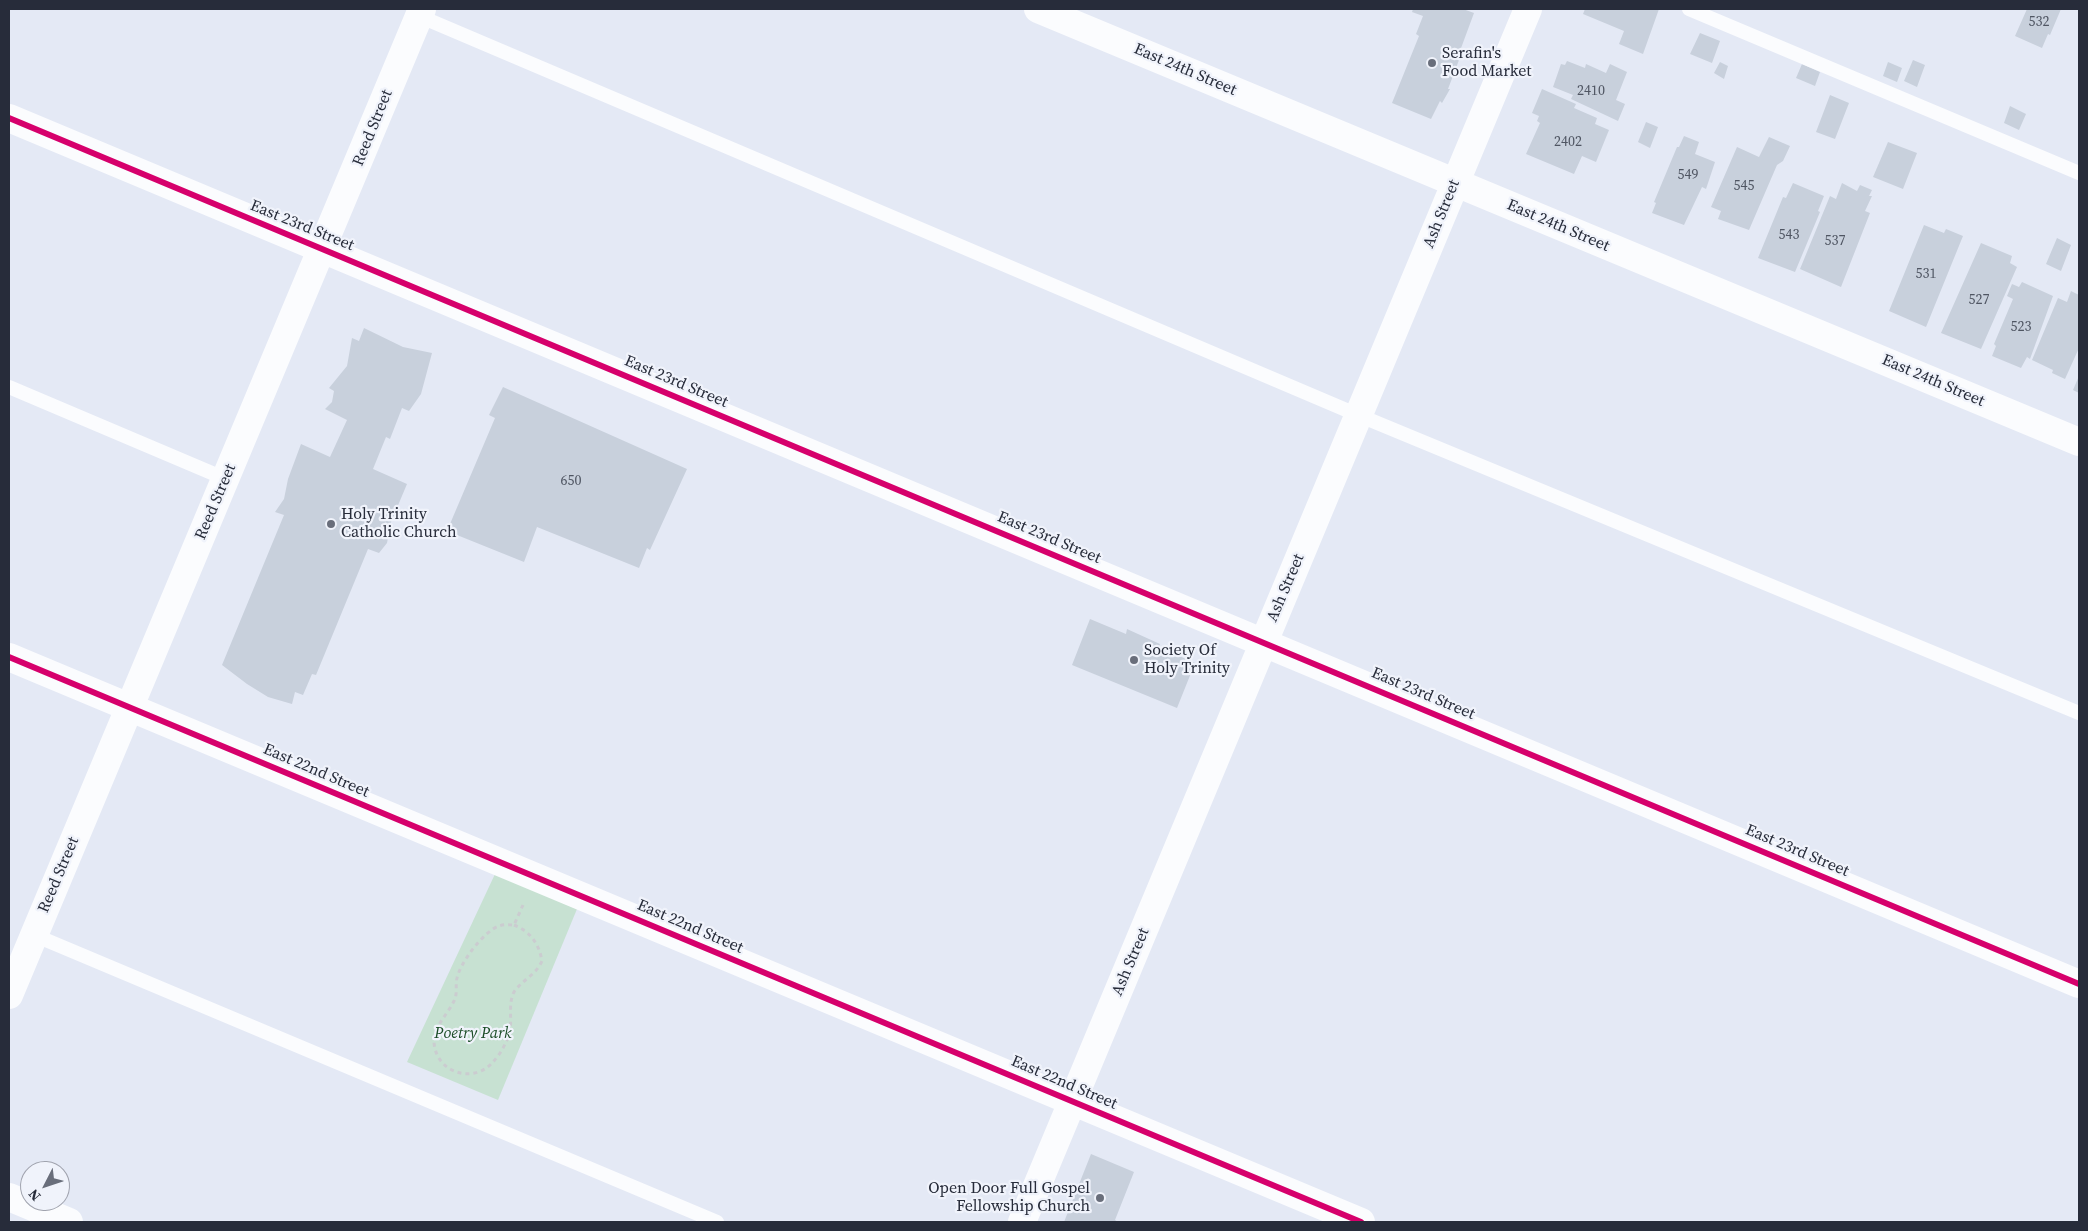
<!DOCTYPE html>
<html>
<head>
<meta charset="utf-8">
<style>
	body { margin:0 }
	#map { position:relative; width:2088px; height:1231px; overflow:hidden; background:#e4e9f5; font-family:"Source Serif 4",serif }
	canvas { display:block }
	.frame { position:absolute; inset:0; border:10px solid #272c3a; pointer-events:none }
	.north { position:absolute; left:20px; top:1161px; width:50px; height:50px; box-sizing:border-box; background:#f0f3fb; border:1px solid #a0a3ae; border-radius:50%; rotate:229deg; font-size:14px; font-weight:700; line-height:20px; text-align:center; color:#272c3a }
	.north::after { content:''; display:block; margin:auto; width:18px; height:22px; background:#696e7b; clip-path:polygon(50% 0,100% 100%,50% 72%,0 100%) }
</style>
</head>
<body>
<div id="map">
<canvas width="2088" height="1231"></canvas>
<div class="frame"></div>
<div class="north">N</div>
</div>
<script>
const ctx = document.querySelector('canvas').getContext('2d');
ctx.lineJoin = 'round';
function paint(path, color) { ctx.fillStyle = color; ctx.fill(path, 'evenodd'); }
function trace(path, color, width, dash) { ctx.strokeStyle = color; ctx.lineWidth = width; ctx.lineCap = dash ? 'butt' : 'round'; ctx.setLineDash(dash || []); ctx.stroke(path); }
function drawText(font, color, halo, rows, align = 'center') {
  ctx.font = font + ' "Source Serif 4",serif'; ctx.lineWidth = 4.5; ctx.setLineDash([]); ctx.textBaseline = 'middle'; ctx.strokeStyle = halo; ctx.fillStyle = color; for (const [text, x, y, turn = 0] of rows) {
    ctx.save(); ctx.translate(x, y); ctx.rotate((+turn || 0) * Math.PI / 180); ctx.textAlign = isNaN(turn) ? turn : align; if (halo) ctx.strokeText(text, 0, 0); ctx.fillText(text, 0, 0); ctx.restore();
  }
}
paint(new Path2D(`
	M495,874L577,909L498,1100L407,1062Z`), '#c7e1d2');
paint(new Path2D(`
	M1413,9H1463L1474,13L1457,59L1459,60L1448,89H1450L1442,103L1440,101L1431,119L1392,103L1419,36L1416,34L1423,16L1412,12Z
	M1585,9H1659L1643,54L1619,44L1624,31L1583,14Z
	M2027,9H2061L2050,35L2048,34L2042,48L2015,36Z
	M1700,33L1720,41L1712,63L1690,54Z
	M1913,60L1925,65L1917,87L1904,81Z
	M1567,61L1585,68L1586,64L1606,73L1610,64L1627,72L1616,100L1625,104L1618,121L1571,99L1573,95L1553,87L1561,64L1565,65Z
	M1720,62L1728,66L1724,79L1714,73Z
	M1888,62L1902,68L1897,82L1883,76Z
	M1802,64L1820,72L1815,86L1796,78Z
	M1542,89L1576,104L1574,108L1597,118L1595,124L1609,130L1596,162L1582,156L1574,174L1526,154L1540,123L1537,121L1539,116L1532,113Z
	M1830,95L1849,103L1835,139L1816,132Z
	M2010,106L2026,114L2019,130L2004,123Z
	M1646,122L1658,127L1650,148L1638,142Z
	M1684,136L1699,142L1695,154L1715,162L1706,189L1702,187L1684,225L1652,213L1656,203L1654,202L1677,147H1679Z
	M1769,137L1790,146L1783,161L1777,165L1749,230L1718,219L1721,211L1711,207L1737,147L1759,157Z
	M1888,142L1917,153L1903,189L1873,177Z
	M1793,183L1824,196L1818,211L1820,212L1795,272L1758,258L1783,197L1786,198Z
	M1842,183L1857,191L1860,185L1872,190L1869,196H1872L1865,211L1870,213L1841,287L1800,269L1830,196L1836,199Z
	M1924,225L1944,233L1946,229L1963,236L1926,327L1889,311Z
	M2057,238L2071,245L2061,271L2046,264Z
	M1981,243L2012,256L2010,263L2017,267L1981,349L1941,333Z
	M2022,282L2053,296L2030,359L2027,357L2021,368L1992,356L1996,346L1994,344L2013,299L2007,296L2012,284L2019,287Z
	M2071,291L2079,295V348L2065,379L2052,373L2053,370L2032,360L2058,298L2067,302Z
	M364,328L403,347L432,353L421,394L409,411L402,408L390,439L386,437L373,469L407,484L391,522L387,543L379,553L368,549L316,675L312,674L303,695L295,692L292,704L268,697L247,684L222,665L284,515L275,512L284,499L288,479L301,444L330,457L347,420L325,409L332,402L334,391L329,388L347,366L352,338L359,341Z
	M2079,376V393L2073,390Z
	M503,387L687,469L650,550L647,548L639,568L537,527L524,562L447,531L495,418L489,415Z
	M1090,619L1126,634L1127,629L1160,644L1159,647L1195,663L1177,708L1072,665Z
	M1091,1154L1134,1172L1115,1220L1118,1222H1064Z`), '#c8d0dc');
trace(new Path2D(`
	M514,925C531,932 539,944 542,961C536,975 522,980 514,992C508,1004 512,1017 510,1030C508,1041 500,1055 492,1063C475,1082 442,1075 435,1049C430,1029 447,1016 454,1001C458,993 455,986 457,978C460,963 484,931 499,926C504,924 509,925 514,925L523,905`), '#cbccd0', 3, [4, 4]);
trace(new Path2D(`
	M1689,9L2079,173
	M419,16L1358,415L2079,713
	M9,387L226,479
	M34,935L717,1222`), '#fbfcfe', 14);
trace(new Path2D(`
	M1038,9L2079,442
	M9,118L2079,984
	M9,657L1361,1222
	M9,995L422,9`), '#fbfcfe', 28);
trace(new Path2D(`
	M9,1197L69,1222
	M1022,1222L1528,9`), '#fbfcfe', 28);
trace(new Path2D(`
	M9,118L2079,984
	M9,657L1361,1222`), '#d6006c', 6);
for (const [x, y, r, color] of [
	[1432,63,5,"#696e7b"],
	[331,524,5,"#696e7b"],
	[1134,660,5,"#696e7b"],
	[1100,1198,5,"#696e7b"]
]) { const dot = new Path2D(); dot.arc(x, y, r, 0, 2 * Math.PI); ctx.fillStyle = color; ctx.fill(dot); trace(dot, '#f0f3fb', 2); }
drawText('14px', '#4f5562', null, [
	["532",2039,22],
	["2410",1591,91],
	["2402",1568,142],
	["549",1688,175],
	["545",1744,186],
	["543",1789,235],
	["537",1835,241],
	["531",1926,274],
	["527",1979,300],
	["523",2021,327],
	["650",571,481]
]);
drawText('16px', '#272c3a', '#f0f3fb', [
	["Serafin's",1442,54],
	["Food Market",1442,72],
	["Holy Trinity",341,515],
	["Catholic Church",341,533],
	["Society Of",1144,651],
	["Holy Trinity",1144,669],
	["Open Door Full Gospel",1090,1189,"right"],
	["Fellowship Church",1090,1207,"right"]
], 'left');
drawText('16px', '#272c3a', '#f0f3fb', [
	["East 24th Street",1185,70,23],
	["Reed Street",373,128,-68],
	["Ash Street",1442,214,-68],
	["East 23rd Street",302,226,22],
	["East 24th Street",1558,226,23],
	["East 24th Street",1933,381,23],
	["East 23rd Street",676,382,23],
	["Reed Street",216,502,-67],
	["East 23rd Street",1049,538,23],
	["Ash Street",1286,588,-67],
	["East 23rd Street",1423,694,23],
	["East 22nd Street",316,771,23],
	["East 23rd Street",1797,851,23],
	["Reed Street",59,875,-67],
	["East 22nd Street",690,927,23],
	["Ash Street",1131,962,-67],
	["East 22nd Street",1064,1083,23]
]);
drawText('italic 16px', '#1a4c26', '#f0f3fb', [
	["Poetry Park",473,1034]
]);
</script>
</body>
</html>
